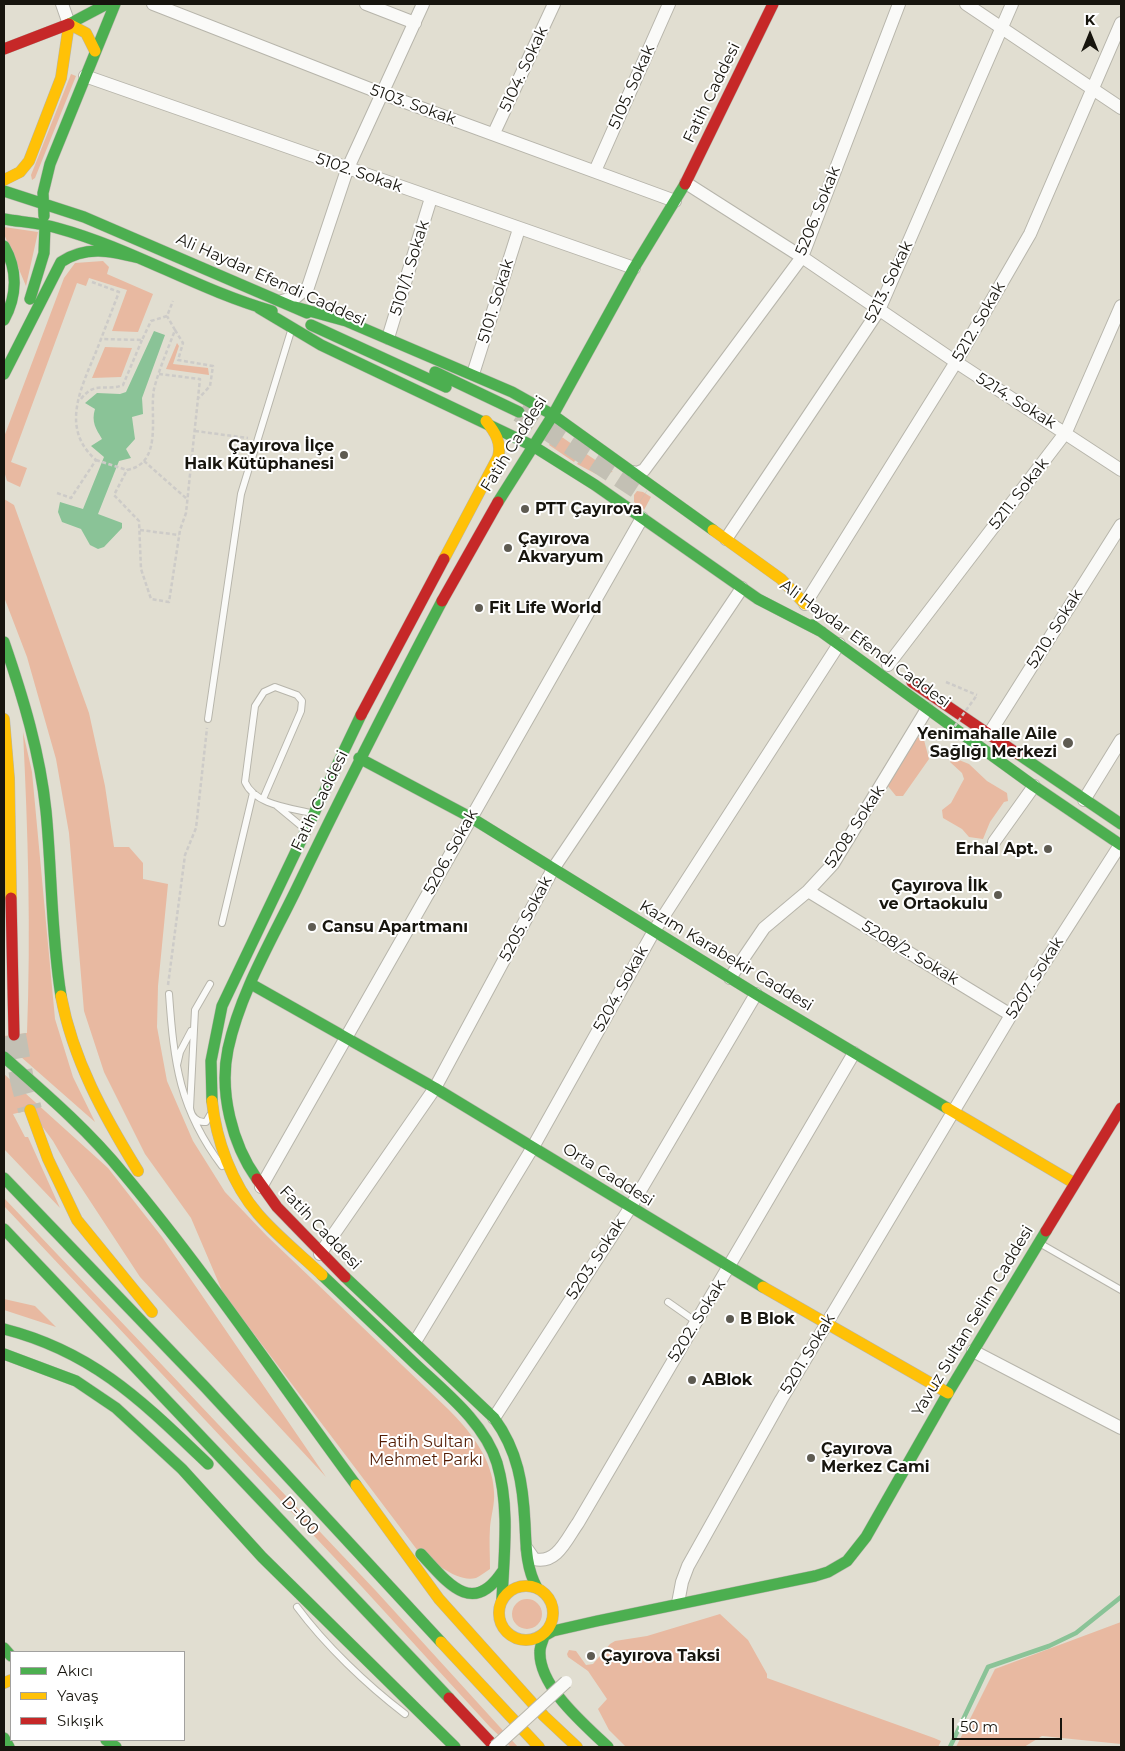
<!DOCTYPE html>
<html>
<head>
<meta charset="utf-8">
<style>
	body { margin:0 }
	#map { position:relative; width:1125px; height:1751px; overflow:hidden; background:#e1ded1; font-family:Montserrat,sans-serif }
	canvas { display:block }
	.frame { position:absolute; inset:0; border:5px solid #17150e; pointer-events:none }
	.legend { position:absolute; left:10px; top:1651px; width:175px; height:90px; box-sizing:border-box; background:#fff; border:1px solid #a2a19f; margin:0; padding:6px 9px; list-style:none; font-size:15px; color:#17150e }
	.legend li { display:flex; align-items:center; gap:10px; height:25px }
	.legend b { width:25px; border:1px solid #a2a19f }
	.north { position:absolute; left:1065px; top:10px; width:50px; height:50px; -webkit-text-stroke:4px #fff; paint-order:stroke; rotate:0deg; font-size:14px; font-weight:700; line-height:20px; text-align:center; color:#17150e }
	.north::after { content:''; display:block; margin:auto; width:18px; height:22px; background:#17150e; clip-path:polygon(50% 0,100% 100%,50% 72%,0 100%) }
	.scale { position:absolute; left:952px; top:1718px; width:110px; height:22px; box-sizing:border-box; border:2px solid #17150e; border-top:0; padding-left:6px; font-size:15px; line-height:18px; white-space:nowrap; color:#17150e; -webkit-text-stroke:4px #fff; paint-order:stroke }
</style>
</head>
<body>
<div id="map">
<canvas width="1125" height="1751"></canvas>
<div class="frame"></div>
<ul class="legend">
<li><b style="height:6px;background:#4caf50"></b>Akıcı</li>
<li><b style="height:6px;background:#ffc107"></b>Yavaş</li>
<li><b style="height:6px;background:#c62828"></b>Sıkışık</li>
</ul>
<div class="north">K</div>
<div class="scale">50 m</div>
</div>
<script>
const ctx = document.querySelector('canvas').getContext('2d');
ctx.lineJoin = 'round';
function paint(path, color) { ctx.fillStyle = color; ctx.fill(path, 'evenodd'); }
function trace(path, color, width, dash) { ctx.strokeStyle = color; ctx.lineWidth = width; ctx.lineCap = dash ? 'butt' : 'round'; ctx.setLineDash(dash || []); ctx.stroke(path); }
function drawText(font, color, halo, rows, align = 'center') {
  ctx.font = font + ' Montserrat,sans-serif'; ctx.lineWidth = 4; ctx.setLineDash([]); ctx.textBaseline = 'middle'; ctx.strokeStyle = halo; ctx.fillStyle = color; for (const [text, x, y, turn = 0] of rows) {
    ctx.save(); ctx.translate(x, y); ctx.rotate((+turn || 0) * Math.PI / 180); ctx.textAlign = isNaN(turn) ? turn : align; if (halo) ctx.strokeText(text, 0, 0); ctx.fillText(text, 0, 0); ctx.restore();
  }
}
paint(new Path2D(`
	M71,74L76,76L35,178L32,180L31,175Z
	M4,227L38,232L26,286L4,234Z
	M103,261L109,267L107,274L153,294L138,332L112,331L127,290L89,278L86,286L77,283L11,462L27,468L20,487L7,481L4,471V437L64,278L75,263Z
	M177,343L179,346L173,364L208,368L209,375L166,369Z
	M105,347L132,348L121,377L92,378Z
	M556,433L582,451L574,462L549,445Z
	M585,453L613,472L596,474L577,464Z
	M637,491L643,492L651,497L644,510L634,502V495Z
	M4,499L14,505L89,713L105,786L114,847H129L143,863V879L168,884L158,986L157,1027L167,1081L193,1141L225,1192L267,1236L448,1409C470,1431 493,1459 494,1492C495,1504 491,1515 490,1527C489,1541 490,1555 490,1569C485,1572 480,1576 476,1578C456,1583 433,1560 418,1551L223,1293L191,1218L145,1154L104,1072L84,1011L69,833L56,759L27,657L4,597Z
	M23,732L32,772L55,1019L73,1077L95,1122L4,1042V1036L27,1033C31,932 28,832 23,732Z
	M915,736L924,740L929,759L903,796H896L887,785L883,768Z
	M954,758L969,764L987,781L1007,793L1008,801L1004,802L990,822L983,839L969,837L962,829L943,818L942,810L951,803L964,779L962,773L950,762Z
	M4,1074L108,1168L162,1237L326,1477L140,1277L71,1172L53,1141L30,1110L13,1114L25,1137H28L60,1208L4,1149Z
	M4,1198L376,1591L518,1747H511L490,1727L363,1588L4,1206Z
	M4,1299L35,1306L56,1327L4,1310Z
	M512 1614a15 15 0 1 1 30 0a15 15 0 1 1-30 0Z
	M720,1614L748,1640L767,1674V1678L934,1738L941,1741L938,1747H626L609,1730L598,1709L607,1699L588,1671L568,1657L567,1654L569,1650L576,1651L586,1665L593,1664L610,1644L615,1641L647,1636Z
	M1121,1622V1744L1042,1736L1024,1747H956L995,1669Z`), '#e8b9a1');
paint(new Path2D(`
	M154,331L165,335L142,398L143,414L132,417L135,439L126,449L131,458L119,461L98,514L122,523V528L104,547L98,549L90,545L81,529L62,522L58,512L60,502L83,509L104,457L91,446L102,439C96,429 91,422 95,409L85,403L97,393L120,394L126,392Z`), '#8ac397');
trace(new Path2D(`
	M950,1747L988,1667L1049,1646L1076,1633L1121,1597`), '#8ac397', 4.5);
trace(new Path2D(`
	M519,412L645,494`), '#c3c0b4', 20, [20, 10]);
trace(new Path2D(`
	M14,1035L22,1080L30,1110`), '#c3c0b4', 24, [24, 12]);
const lane = new Path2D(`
	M208,719L241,494L291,331
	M263,799L301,711L302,701L297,695L275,687L264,692L255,706L245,782C255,805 290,808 311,813
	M277,806L306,830
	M222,923L253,793
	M210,984L195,1010L190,1108C191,1116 197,1123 206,1122L210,1115
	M169,994C174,1063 179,1109 222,1166
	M177,1065L180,1052L191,1031
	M1041,1244L1121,1290
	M668,1302L695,1321
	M297,1607C325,1645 367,1685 405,1714`);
const street = new Path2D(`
	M62,4L69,24
	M153,4L383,94L675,201
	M366,4L415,23
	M966,4L1121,108
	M85,76L634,268
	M494,133L554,4
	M595,171L669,4
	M686,183L802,257L956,362L1121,470
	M282,301L296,297L308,287L347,170L423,4
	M388,338L431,198
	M473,374L519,229
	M633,472L637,473L644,470L802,257L899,4
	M726,539L879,310L1012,4
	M805,604L956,362L1030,234L1121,23
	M888,665L1066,432L1121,306
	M989,734L1121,525
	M1084,800L1121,740
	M994,842L1034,786
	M808,891L1011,1015
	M730,978L764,928L808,891L833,864L927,709
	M261,1187L642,518
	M320,1254L435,1088L553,869L742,588
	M415,1342L533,1147L654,931L839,644
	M973,1351L1121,1428
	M494,1418L630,1208L756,994
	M527,1549L534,1559C557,1565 567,1538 578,1523L854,1053
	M678,1603L682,1582L688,1566L781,1400L1011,1015L1120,845`);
const fast = new Path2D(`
	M69,24L107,4
	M4,191L84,217L307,313
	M44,216L43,193L50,164L115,4
	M4,219C21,222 40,223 57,228C131,248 198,290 272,311
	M4,246C18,270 17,296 4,320
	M30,299L44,253L45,225
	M295,307L346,321L512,392L553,415L713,530
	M259,308L321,345L533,446L595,485L758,599L822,632
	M311,325L446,387
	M435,372L519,412
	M4,374L61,262C86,245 111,251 139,258
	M498,502L553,415L634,268L685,184
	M812,625L1034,786L1121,845
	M4,642C23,697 40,753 46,811C52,873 51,934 61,996
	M1018,754L1121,824
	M359,758L470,817L756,994L947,1108
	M251,984L435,1088L763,1287
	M4,1057C46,1094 88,1130 123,1173C206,1272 279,1381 356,1485
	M212,1101L211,1061L222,1006L361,715
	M4,1178L205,1387L441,1642
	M257,1179C232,1144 219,1092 228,1049C240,994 270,943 295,892C342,794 391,698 442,601
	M4,1229L449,1698
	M322,1275C351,1303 381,1331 410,1359C441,1389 484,1421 497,1463C510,1507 504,1554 502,1599
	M345,1277L494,1418C518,1451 523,1484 525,1524C526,1546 526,1568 537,1588
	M4,1329C94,1352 143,1402 208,1464
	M4,1354L76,1381L116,1408L182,1469L262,1557L455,1747
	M421,1554C447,1582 472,1617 502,1572
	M544,1636L553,1631L597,1621L815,1576L828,1572L847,1561L866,1537L948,1393L1046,1231
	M544,1636C543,1641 540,1646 540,1651C538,1686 585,1725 608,1747
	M4,1648L11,1656
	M4,1738L9,1747
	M106,1740L116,1747`);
const slow = new Path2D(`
	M4,180L20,172L29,161L61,78L69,24L86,33L95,51
	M713,530L781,579L805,604
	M444,559L498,457C502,443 495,432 486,421
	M4,719L9,779L11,898
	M61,996C73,1060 104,1116 138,1171
	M212,1101C216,1140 232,1184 258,1214C277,1236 301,1255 322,1275
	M947,1108L1074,1183
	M30,1110L48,1159L77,1220L152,1312
	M763,1287L948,1393
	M356,1485L439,1599L544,1716L577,1747
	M499 1613a27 27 0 1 1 54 0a27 27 0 1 1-54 0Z
	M441,1642L539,1747
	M4,1683L11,1680`);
const jam = new Path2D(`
	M4,49L69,24
	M685,184L773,4
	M442,601L498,502
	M912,682L1018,754
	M361,715L444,559
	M11,898L14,1035
	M257,1179L277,1207L345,1277
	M1046,1231L1121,1108
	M449,1698L495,1747`);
trace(lane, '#b7b5ab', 8);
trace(street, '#b7b5ab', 14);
trace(fast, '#b7b5ab', 12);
trace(slow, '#b7b5ab', 12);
trace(jam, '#b7b5ab', 12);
trace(new Path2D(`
	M92,282L119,292L101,339
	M175,330L183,343L178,360L213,366L210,386L199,398
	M159,374L200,379L186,513L180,530L169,602L151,599L141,569L139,521L114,495L127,470C164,463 149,415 154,389C159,369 168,349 175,330L167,316
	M81,399C95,380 107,392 123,385L142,340
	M195,431L248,438
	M96,460L127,470
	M144,461L187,499
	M57,493L71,498L96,460C56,425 86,380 101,339L142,340L151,321L167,316L173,301
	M140,530L179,535
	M946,682L977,695
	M168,985L185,855L196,828L207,728`), '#cdcbc8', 2.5, [4, 2.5]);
trace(lane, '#fafaf8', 6);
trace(street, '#fafaf8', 12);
trace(fast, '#4caf50', 11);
trace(slow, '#ffc107', 11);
trace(jam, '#c62828', 11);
const streetBridge = new Path2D(`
	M495,1747L566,1682`);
trace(streetBridge, '#b7b5ab', 14, []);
trace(new Path2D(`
	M947,737L977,695`), '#cdcbc8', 2.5, [4, 2.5]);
trace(streetBridge, '#fafaf8', 12);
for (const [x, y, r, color] of [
	[344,455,5,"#5e5b52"],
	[525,509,5,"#5e5b52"],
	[508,548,5,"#5e5b52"],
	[479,608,5,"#5e5b52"],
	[1068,743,6,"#5e5b52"],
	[1048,849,5,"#5e5b52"],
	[998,895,5,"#5e5b52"],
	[312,927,5,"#5e5b52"],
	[730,1319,5,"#5e5b52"],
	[692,1380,5,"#5e5b52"],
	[811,1458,5,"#5e5b52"],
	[591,1656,5,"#5e5b52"]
]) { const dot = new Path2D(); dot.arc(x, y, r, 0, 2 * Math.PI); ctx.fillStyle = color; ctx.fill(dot); trace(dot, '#fff', 2); }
drawText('16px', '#17150e', '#fff', [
	["5104. Sokak",524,69,-65],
	["5105. Sokak",632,87,-66],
	["Fatih Caddesi",712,93,-64],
	["5103. Sokak",413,105,20],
	["5102. Sokak",359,173,19],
	["5206. Sokak",818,211,-68],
	["5101/1. Sokak",410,268,-73],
	["Ali Haydar Efendi Caddesi",271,280,24],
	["5213. Sokak",889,282,-64],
	["5101. Sokak",496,301,-73],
	["5212. Sokak",979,322,-60],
	["5214. Sokak",1016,401,32],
	["Fatih Caddesi",514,444,-58],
	["5211. Sokak",1019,494,-52],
	["5210. Sokak",1055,629,-58],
	["Ali Haydar Efendi Caddesi",865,644,36],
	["Fatih Caddesi",320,801,-64],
	["5208. Sokak",855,827,-57],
	["5206. Sokak",451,852,-61],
	["5205. Sokak",526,919,-62],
	["5208/2. Sokak",910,953,31],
	["Kazım Karabekir Caddesi",726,956,31],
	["5207. Sokak",1035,978,-58],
	["5204. Sokak",621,989,-61],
	["Orta Caddesi",608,1175,32],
	["Fatih Caddesi",320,1228,46],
	["5203. Sokak",596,1259,-57],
	["5202. Sokak",697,1321,-58],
	["Yavuz Sultan Selim Caddesi",973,1321,-59],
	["5201. Sokak",808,1354,-59],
	["D-100",300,1516,47]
]);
drawText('bold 16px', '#17150e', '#fff', [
	["Çayırova İlçe",334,446,"right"],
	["Halk Kütüphanesi",334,464,"right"],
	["PTT Çayırova",535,509],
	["Çayırova",518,539],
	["Akvaryum",518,557],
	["Fit Life World",489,608],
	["Yenimahalle Aile",1057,734,"right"],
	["Sağlığı Merkezi",1057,752,"right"],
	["Erhal Apt.",1038,849,"right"],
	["Çayırova İlk",988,886,"right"],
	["ve Ortaokulu",988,904,"right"],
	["Cansu Apartmanı",322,927],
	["B Blok",740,1319],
	["ABlok",702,1380],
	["Çayırova",821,1449],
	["Merkez Cami",821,1467],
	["Çayırova Taksi",601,1656]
], 'left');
drawText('16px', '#531d04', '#fff', [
	["Fatih Sultan",426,1442],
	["Mehmet Parkı",426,1460]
]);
</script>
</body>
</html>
